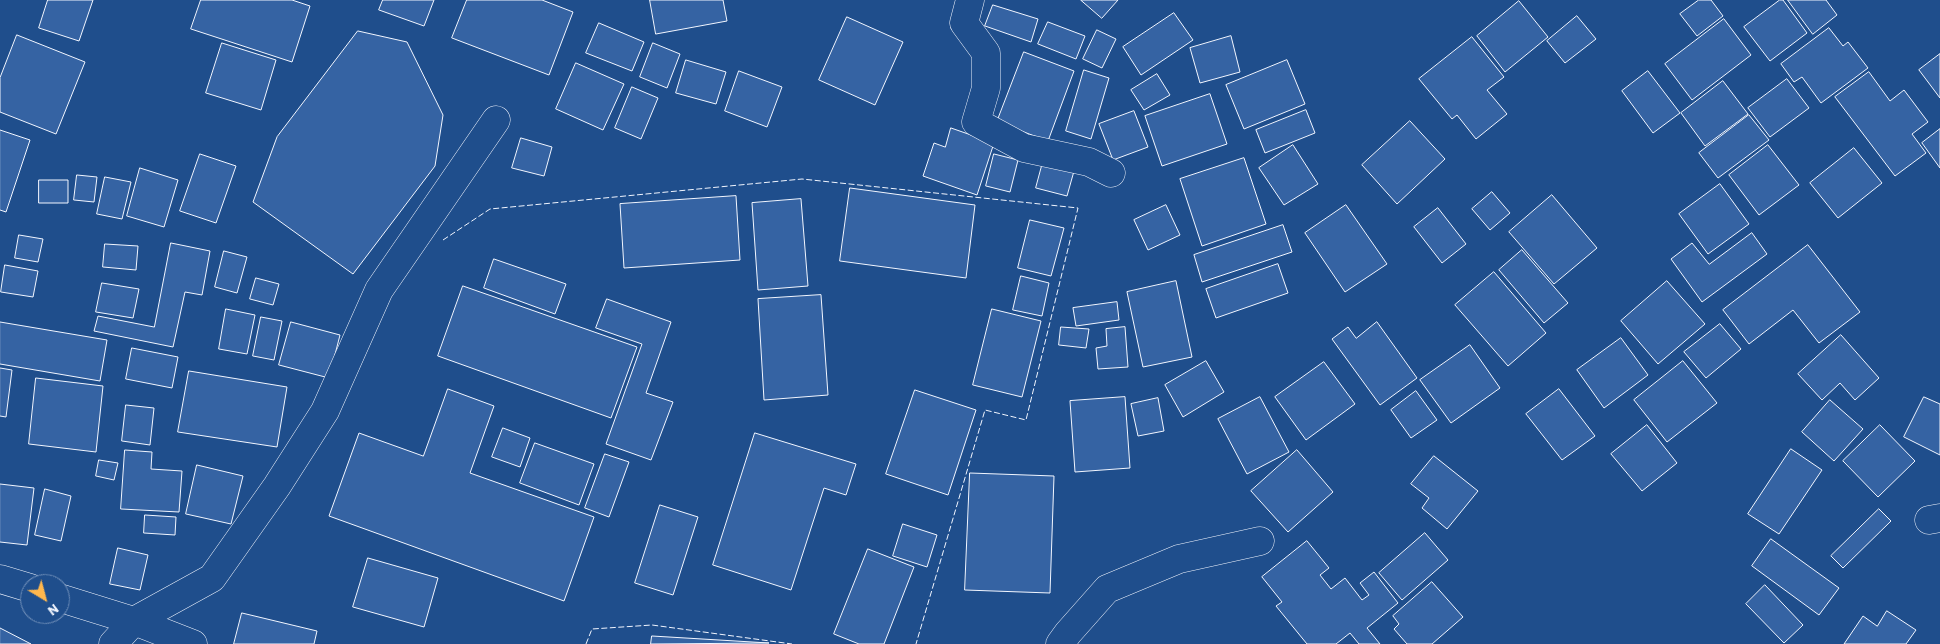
<!DOCTYPE html>
<html>
<head>
<meta charset="utf-8">
<style>
	body { margin:0 }
	#map { position:relative; width:1940px; height:644px; overflow:hidden; background:#1f4e8c; font-family:Barlow,sans-serif }
	canvas { display:block }
	.north { position:absolute; left:20px; top:574px; width:50px; height:50px; box-sizing:border-box; background:#1f4e8c; border:1px solid #7391ba; border-radius:50%; rotate:143deg; font-size:14px; font-weight:700; line-height:20px; text-align:center; color:#f2f6ff }
	.north::after { content:''; display:block; margin:auto; width:18px; height:22px; background:#ffb74d; clip-path:polygon(50% 0,100% 100%,50% 72%,0 100%) }
</style>
</head>
<body>
<div id="map">
<canvas width="1940" height="644"></canvas>
<div class="north">N</div>
</div>
<script>
const ctx = document.querySelector('canvas').getContext('2d');
ctx.lineJoin = 'round';
function paint(path, color) { ctx.fillStyle = color; ctx.fill(path, 'evenodd'); }
function trace(path, color, width, dash) { ctx.strokeStyle = color; ctx.lineWidth = width; ctx.lineCap = dash ? 'butt' : 'round'; ctx.setLineDash(dash || []); ctx.stroke(path); }
const building = new Path2D(`
	M48,0H93L79,41L39,28Z
	M201,0H292L310,6L292,62L191,29Z
	M383,0H434L424,26L379,10Z
	M467,0H542L573,12L549,75L452,38Z
	M650,0H723L727,21L656,34Z
	M1081,0H1118L1102,18Z
	M1699,0H1711L1723,16L1697,36L1680,14Z
	M1780,0H1783L1807,33L1770,61L1744,27Z
	M1788,0H1826L1837,15L1813,34Z
	M1519,1L1548,37L1505,72L1477,36Z
	M993,5L1038,19L1031,42L985,26Z
	M1174,13L1193,40L1141,75L1123,47Z
	M1577,16L1596,39L1565,63L1547,41Z
	M847,17L903,42L875,105L819,80Z
	M1724,19L1751,55L1692,100L1665,64Z
	M1048,22L1085,36L1076,59L1038,44Z
	M599,23L644,42L632,71L586,53Z
	M1829,28L1843,46L1848,42L1868,68L1821,103L1802,77L1794,82L1781,64Z
	M1097,30L1116,39L1102,68L1083,59Z
	M358,31L407,42L443,115L435,166L353,274L253,202L277,137Z
	M17,35L85,62L56,134L0,112V78Z
	M1231,36L1240,72L1200,83L1190,48Z
	M1472,37L1504,77L1487,90L1507,114L1476,139L1457,115L1452,119L1419,79Z
	M222,43L276,60L261,110L206,93Z
	M653,43L680,54L667,88L640,77Z
	M1024,52L1074,71L1048,141L997,122Z
	M1940,54V98L1919,70Z
	M686,60L726,72L716,104L676,93Z
	M1287,60L1305,104L1244,129L1226,85Z
	M576,63L624,84L603,130L556,109Z
	M1084,70L1109,78L1091,139L1066,131Z
	M739,71L782,87L767,127L725,111Z
	M1648,71L1680,113L1653,133L1622,91Z
	M1869,72L1890,101L1904,90L1928,122L1912,134L1926,153L1895,176L1835,97Z
	M1157,74L1170,95L1144,110L1131,90Z
	M1787,79L1809,108L1770,137L1748,108Z
	M1723,81L1748,114L1705,146L1681,113Z
	M632,87L658,98L641,139L615,128Z
	M1210,94L1227,144L1162,166L1145,116Z
	M1306,110L1315,133L1265,153L1256,130Z
	M1134,111L1148,147L1113,160L1099,124Z
	M1749,115L1769,140L1718,178L1699,153Z
	M1410,121L1445,159L1397,204L1362,165Z
	M951,128L994,143L977,195L923,176L934,143L945,147Z
	M1940,129V168L1922,143Z
	M0,130L30,140L6,212L0,210Z
	M521,138L552,147L544,176L512,168Z
	M1293,145L1318,184L1284,205L1259,168Z
	M1768,145L1799,185L1759,215L1729,175Z
	M1854,148L1882,183L1838,218L1810,183Z
	M200,154L236,166L216,223L180,211Z
	M994,154L1018,160L1010,192L986,186Z
	M1244,158L1266,224L1202,246L1180,179Z
	M1043,162L1074,171L1067,196L1036,188Z
	M140,168L178,180L164,227L127,216Z
	M77,175L97,177L94,202L74,200Z
	M105,177L131,182L122,219L97,214Z
	M39,180H68V203H39Z
	M1720,184L1749,224L1708,254L1679,214Z
	M850,188L975,205L966,278L840,261Z
	M1492,192L1510,213L1490,230L1472,209Z
	M1552,195L1597,248L1554,284L1509,232Z
	M736,196L740,260L624,268L620,204Z
	M801,199L808,286L758,290L752,203Z
	M1166,205L1180,235L1148,250L1134,220Z
	M1346,205L1387,264L1345,292L1305,233Z
	M1438,208L1466,244L1442,263L1414,227Z
	M1030,220L1064,228L1051,276L1018,268Z
	M1283,225L1292,252L1202,282L1194,255Z
	M1752,233L1767,254L1702,302L1671,259L1692,243L1709,264Z
	M19,235L43,239L38,262L15,258Z
	M171,243L210,251L202,295L185,292L173,347L94,331L98,316L154,327Z
	M105,244L138,246L136,270L103,267Z
	M1808,245L1860,312L1819,343L1793,310L1749,344L1723,310Z
	M1522,250L1568,303L1544,323L1499,270Z
	M224,251L247,257L237,293L215,287Z
	M494,259L566,284L555,314L484,288Z
	M1278,264L1288,293L1216,318L1206,289Z
	M5,265L38,271L33,297L1,292Z
	M1494,272L1546,333L1508,366L1455,305Z
	M1021,276L1049,283L1042,316L1013,310Z
	M256,278L279,284L273,305L250,299Z
	M1176,281L1192,357L1143,367L1127,292Z
	M1667,281L1705,324L1658,364L1621,321Z
	M102,283L139,289L133,318L96,312Z
	M463,286L637,347L611,418L438,356Z
	M821,295L828,395L764,400L758,299Z
	M607,299L671,322L646,393L673,402L651,460L606,444L642,344L596,328Z
	M1117,302L1119,320L1076,326L1073,308Z
	M226,309L255,315L247,354L219,349Z
	M992,309L1041,321L1022,397L973,385Z
	M261,317L282,321L274,360L253,356Z
	M0,322L107,340L100,381L0,364Z
	M291,322L340,335L329,378L279,365Z
	M1377,322L1417,378L1380,405L1332,339L1348,327L1356,338Z
	M1720,324L1741,349L1706,378L1684,352Z
	M1061,327L1089,329L1086,348L1059,345Z
	M1125,327L1128,367L1098,369L1096,348L1107,346L1106,329Z
	M1841,335L1879,378L1855,400L1840,383L1822,400L1798,374Z
	M1621,338L1648,375L1604,408L1577,370Z
	M1470,345L1500,388L1451,423L1420,380Z
	M132,348L178,357L172,388L126,379Z
	M1206,361L1224,392L1183,417L1165,385Z
	M1683,361L1717,403L1667,442L1634,400Z
	M1324,362L1355,404L1306,440L1275,397Z
	M0,368L12,370L6,417L0,416Z
	M189,371L287,387L277,447L178,432Z
	M36,378L103,386L96,452L29,444Z
	M448,389L494,406L470,473L594,517L564,601L329,516L359,433L423,456Z
	M1559,389L1595,436L1562,460L1526,414Z
	M915,390L976,410L948,495L886,474Z
	M1416,391L1437,420L1411,438L1391,410Z
	M1125,397L1130,468L1075,472L1070,401Z
	M1260,397L1289,452L1247,474L1218,419Z
	M1924,397L1940,404V455L1904,437Z
	M1158,398L1164,431L1138,436L1131,404Z
	M1830,400L1863,429L1834,461L1802,432Z
	M126,405L154,408L150,445L122,441Z
	M1647,425L1677,463L1642,491L1611,454Z
	M1880,425L1915,461L1878,497L1843,461Z
	M503,428L530,438L520,467L492,457Z
	M755,433L856,464L846,495L824,488L791,590L713,565Z
	M535,443L594,464L579,505L520,483Z
	M1791,449L1822,470L1779,534L1748,514Z
	M125,450L152,452L151,469L182,471L179,512L121,509Z
	M1297,450L1333,492L1288,532L1251,491Z
	M605,454L629,462L609,517L585,508Z
	M1434,456L1478,491L1447,529L1422,508L1429,498L1411,484Z
	M99,460L118,463L114,480L96,476Z
	M197,465L243,476L231,524L186,514Z
	M970,473L1054,476L1050,593L965,590Z
	M0,484L34,488L27,545L0,542Z
	M45,489L71,496L61,541L35,535Z
	M660,505L698,517L673,595L635,583Z
	M1879,509L1891,521L1843,568L1831,556Z
	M145,515L176,517L175,535L144,533Z
	M903,524L937,535L927,567L893,556Z
	M1425,533L1448,560L1402,600L1379,573Z
	M1771,539L1839,588L1819,615L1752,566Z
	M1307,541L1329,568L1320,575L1331,589L1345,578L1362,600L1369,595L1360,583L1374,572L1398,603L1367,628L1380,644H1359L1350,633L1336,644H1307L1276,606L1282,602L1262,577Z
	M118,548L148,555L140,590L110,584Z
	M868,549L914,567L884,644H859L834,634Z
	M368,558L438,578L424,627L353,607Z
	M1432,582L1463,617L1432,644H1407L1394,629L1399,624L1393,616Z
	M1765,585L1803,625L1784,643L1746,604Z
	M1887,611L1916,630L1906,644H1844L1863,616L1877,626Z
	M242,613L317,631L314,644H234Z
	M0,628L31,644H0Z
	M652,636L769,643L651,644Z`);
paint(building, '#3563a3');
trace(building, '#f2f6ff', 1);
const minor = new Path2D(`
	M970,0L964,23L986,53V88L976,122L1024,148L1089,162L1111,173
	M1929,520L1940,518
	M0,579L30,588
	M60,598L134,621L193,644
	M113,644L134,621L212,578L277,486L325,411L379,290L496,120
	M1060,644L1068,633L1107,589L1179,559L1260,541`);
trace(minor, '#f2f6ff', 29);
trace(minor, '#1f4e8c', 28);
trace(new Path2D(`
	M443,240L490,209L802,179L1078,208L1026,420L985,410L916,644
	M586,644L592,629L652,625L792,644`), '#f2f6ff', 1, [6, 2.5]);
</script>
</body>
</html>
